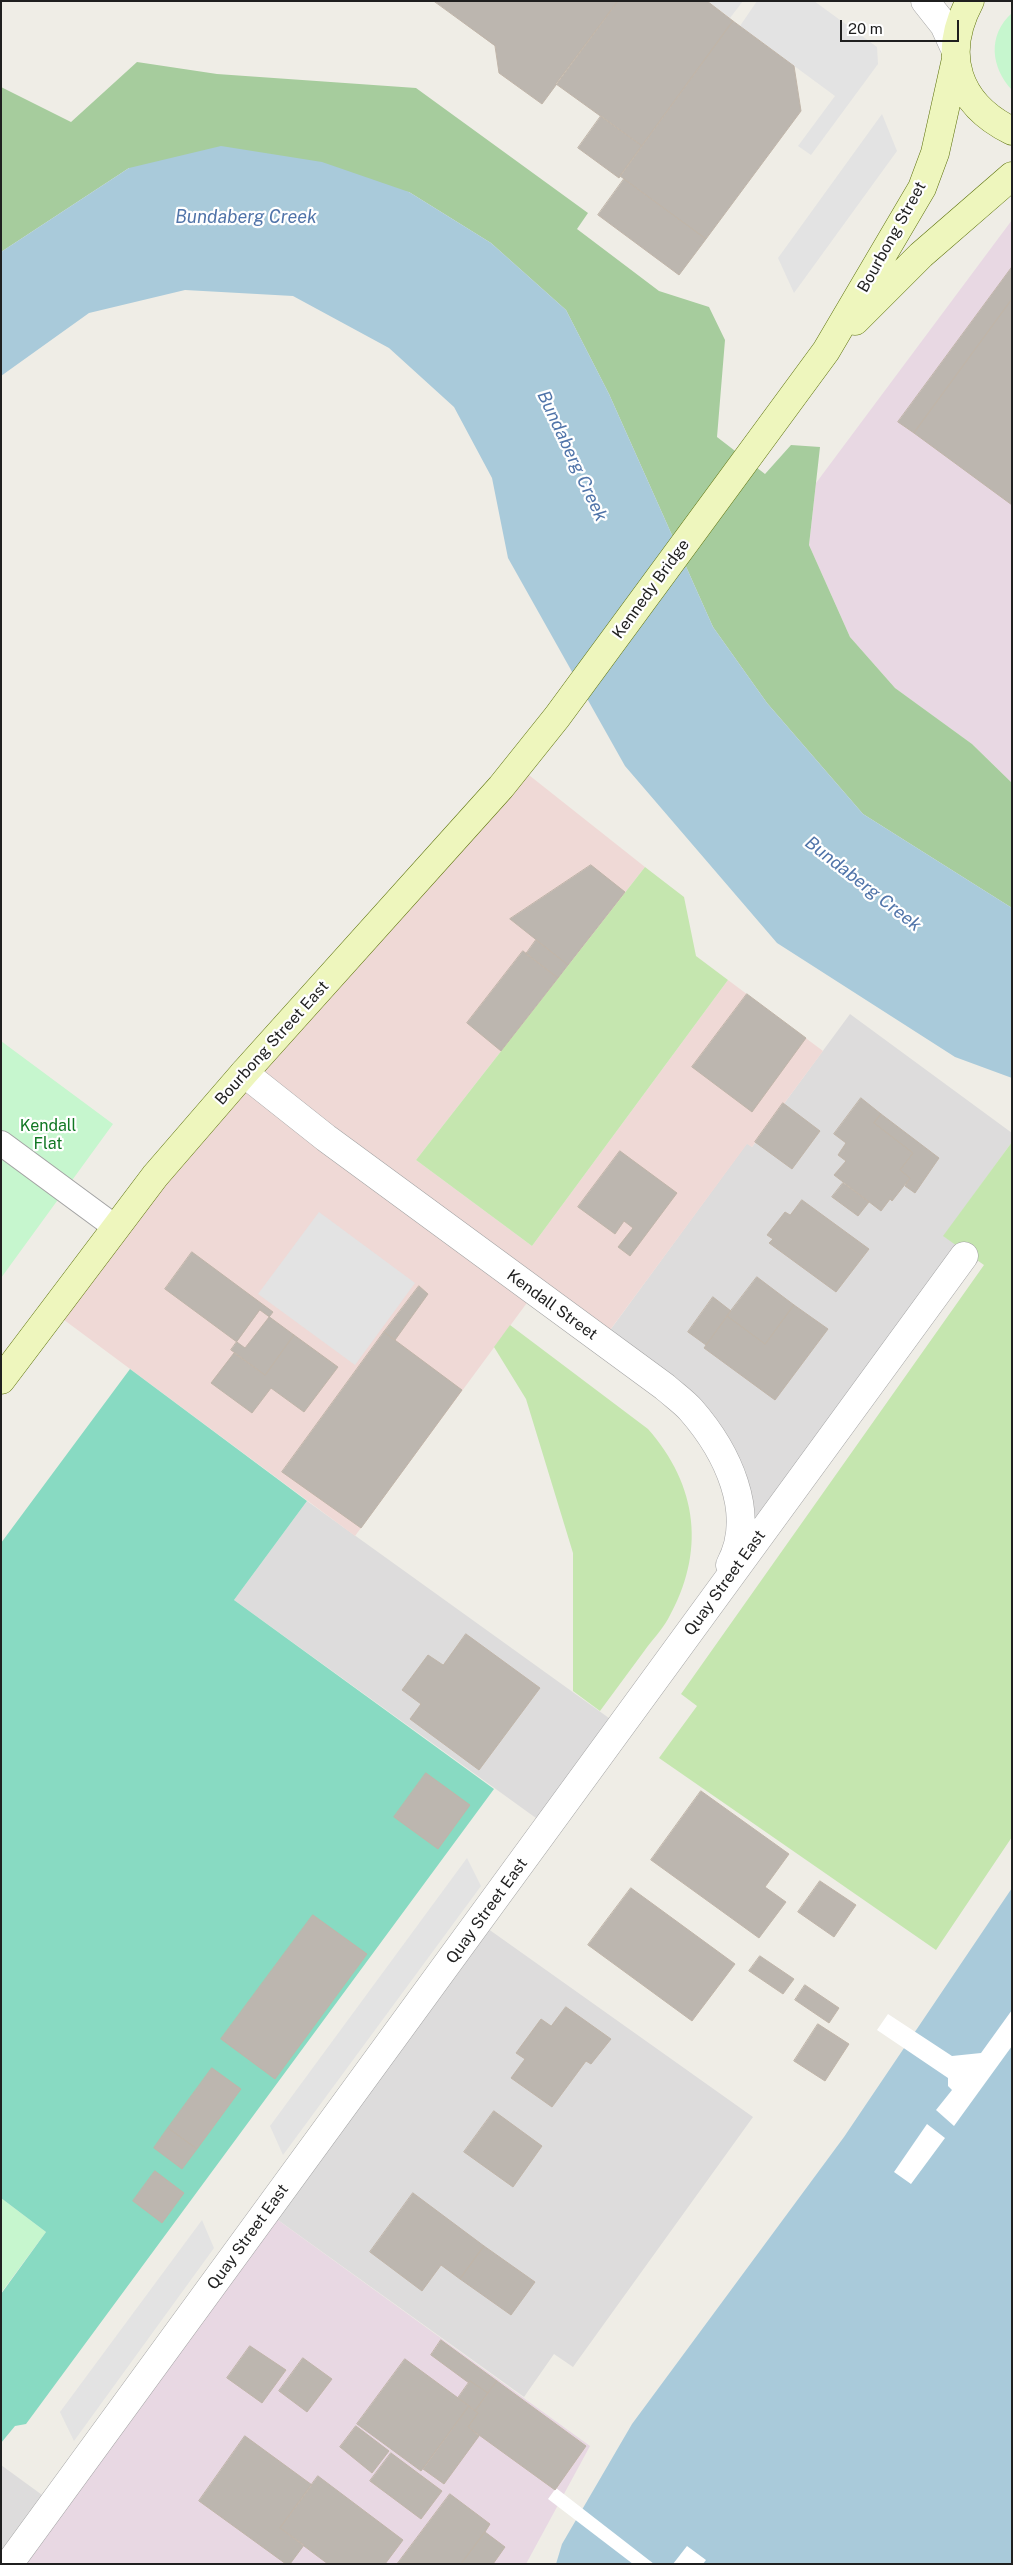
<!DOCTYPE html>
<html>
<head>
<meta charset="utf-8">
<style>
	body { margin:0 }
	#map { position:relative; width:1013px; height:2565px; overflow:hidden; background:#efede6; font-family:"Public Sans",sans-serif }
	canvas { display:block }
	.frame { position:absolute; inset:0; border:2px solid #1f1f1f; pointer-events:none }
	.scale { position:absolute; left:840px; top:20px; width:119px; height:22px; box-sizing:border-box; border:2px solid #1f1f1f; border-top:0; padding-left:6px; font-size:15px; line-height:18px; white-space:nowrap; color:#1f1f1f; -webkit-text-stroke:4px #fff; paint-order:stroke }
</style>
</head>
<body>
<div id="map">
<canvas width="1013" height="2565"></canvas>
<div class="frame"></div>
<div class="scale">20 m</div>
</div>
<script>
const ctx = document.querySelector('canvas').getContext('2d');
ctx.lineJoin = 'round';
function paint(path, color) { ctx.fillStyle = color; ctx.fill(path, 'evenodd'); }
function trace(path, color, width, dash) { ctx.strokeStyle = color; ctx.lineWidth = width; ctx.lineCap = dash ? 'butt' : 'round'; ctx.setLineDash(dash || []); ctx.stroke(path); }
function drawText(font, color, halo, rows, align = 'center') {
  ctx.font = font + ' "Public Sans",sans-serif'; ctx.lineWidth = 4.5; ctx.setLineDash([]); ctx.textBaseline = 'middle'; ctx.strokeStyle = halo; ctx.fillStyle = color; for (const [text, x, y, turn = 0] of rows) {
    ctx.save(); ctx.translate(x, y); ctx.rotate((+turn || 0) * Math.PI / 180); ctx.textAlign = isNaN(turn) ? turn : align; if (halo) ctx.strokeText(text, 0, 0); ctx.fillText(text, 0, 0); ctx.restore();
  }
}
paint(new Path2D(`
	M850,1014L1012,1133V1142L944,1236L964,1250L708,1602L737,1530L711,1439L600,1344L747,1143L752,1147Z
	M307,1501L620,1726L547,1826L234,1600Z
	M477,1921L753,2117L573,2367L554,2354L524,2397L264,2210Z
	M1,2465L49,2500L1,2564Z`), '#dddcdc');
paint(new Path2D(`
	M515,764L645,867L416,1160L532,1246L728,980L823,1051L752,1147L747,1144L602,1341L532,1296L355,1536L48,1308Z`), '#efd9d6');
paint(new Path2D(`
	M1012,220V783L972,744L895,688L850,637L809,545L816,483Z
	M264,2210L590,2446L526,2564H3Z`), '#e8d8e3');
paint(new Path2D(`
	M645,867L684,897L696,956L728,980L532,1246L416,1160Z
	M1012,1142V1837L936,1950L659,1758L697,1706L681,1694L984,1265L943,1236Z
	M510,1325L648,1429C698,1486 706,1552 668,1619C662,1630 652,1640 645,1650C630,1670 615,1691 600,1711L573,1691V1553L526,1399L494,1347Z`), '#c5e6af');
paint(new Path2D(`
	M137,62L217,74L416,88L588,213L577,229L659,291L709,307L725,340L717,437L765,474L791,445L820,447L809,545L850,637L895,688L972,744L1012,783V908L863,814L767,703L713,627L609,394L566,310L491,243L409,192L129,168L1,252V87L71,122Z`), '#a6cc9d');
paint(new Path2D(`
	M1012,13V90C991,68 987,35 1012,13Z
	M1,1041L113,1124L1,1278Z
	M1,2198L46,2232L1,2293Z`), '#c6f6ce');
paint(new Path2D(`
	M130,1369L307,1501L234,1600L494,1789L26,2424L15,2426L1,2443V2294L46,2232L1,2198V1543Z`), '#88dac2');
paint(new Path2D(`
	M707,1H743L730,18Z
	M757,1H814L877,47L878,64L811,155L798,146L835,96L740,26Z
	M882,114L897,151L794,293L778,258Z
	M319,1212L415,1283L355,1365L258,1294Z
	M467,1858L481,1886L283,2155L270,2126Z
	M202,2220L214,2248L74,2441L60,2412Z`), '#e3e3e3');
paint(new Path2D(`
	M221,146L322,162L409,192L491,243L566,310L609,394L713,627L767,703L863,814L1012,908V1078L955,1057L777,943L625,766L508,558L492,478L454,407L389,348L293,296L185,290L89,313L1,376V252L129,168Z
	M1012,1888V2564H556L562,2544L632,2424L844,2137Z`), '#a9cada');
paint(new Path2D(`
	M1012,2010V2046L954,2126L936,2110L952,2090L948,2086V2078L877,2030L888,2014L952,2056L981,2053Z
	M927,2124L945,2138L911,2184L894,2172Z
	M556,2488L654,2564H633L548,2499Z
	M687,2546L706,2560L703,2564H673Z`), '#fff');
const building = new Path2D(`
	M434,1H618L542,104L499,73L495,46Z
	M618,1H707L733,21L642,146L556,84Z
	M733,21L794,66L801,111L706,239L620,176Z
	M601,116L642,146L619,178L578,148Z
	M624,179L706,239L679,275L598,215Z
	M1012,267V299L914,433L898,422Z
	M1012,299V505L914,433Z
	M591,865L625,892L568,965L510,919Z
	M536,940L568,965L558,978L526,954Z
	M523,951L558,978L501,1051L467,1023Z
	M747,994L806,1038L752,1112L692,1067Z
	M861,1098L881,1114L874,1123L913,1153L900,1170L910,1178L892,1201L890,1199L881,1211L834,1175L846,1161L838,1155L846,1143L834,1134Z
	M783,1103L820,1131L792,1169L755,1142Z
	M881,1114L939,1158L915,1193L905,1186L910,1178L900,1170L913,1153L874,1123Z
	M620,1151L677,1193L630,1256L618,1247L633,1228L624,1221L615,1234L578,1207Z
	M843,1183L869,1202L858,1216L832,1197Z
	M802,1200L869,1249L836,1292L769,1243L773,1239L767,1235L785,1212L790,1215Z
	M192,1252L273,1312L245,1348L165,1289Z
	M757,1277L794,1305L765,1344L727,1316Z
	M419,1286L428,1294L395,1340L384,1332Z
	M713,1297L731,1311L706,1345L688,1332Z
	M794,1305L828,1329L775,1400L704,1348L727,1316L765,1344Z
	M260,1310L294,1335L265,1375L231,1350Z
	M384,1332L462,1390L361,1528L282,1472Z
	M294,1335L338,1367L304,1412L271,1388L252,1413L211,1383L234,1353L265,1375Z
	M466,1634L540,1688L479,1770L410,1719L421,1704L402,1690L428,1655L443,1665Z
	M426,1773L470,1805L438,1849L394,1817Z
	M701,1791L789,1854L765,1887L786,1902L759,1938L651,1860Z
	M820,1881L856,1905L834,1937L798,1912Z
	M631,1888L735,1964L692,2021L588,1945Z
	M313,1915L367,1954L275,2079L221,2039Z
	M760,1956L794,1979L783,1994L749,1971Z
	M805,1985L839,2008L829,2023L795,2000Z
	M566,2007L611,2039L591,2064L586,2061L552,2107L511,2078L525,2059L516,2053L541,2019L551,2026Z
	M818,2024L849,2044L825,2081L794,2061Z
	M212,2068L241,2089L197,2149L168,2128Z
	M494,2111L542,2146L513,2187L464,2152Z
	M168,2128L197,2149L182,2169L154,2148Z
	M155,2171L184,2193L162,2223L133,2201Z
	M413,2193L484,2246L460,2279L441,2265L422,2291L370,2252Z
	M484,2246L535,2282L511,2315L460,2279Z
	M441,2340L497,2381L488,2393L470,2381L469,2383L431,2355Z
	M250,2346L286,2370L262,2403L227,2378Z
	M303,2358L332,2379L307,2412L279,2391Z
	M405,2359L469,2406L421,2471L357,2424Z
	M470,2381L488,2393L475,2411L458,2398Z
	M497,2381L586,2446L555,2490L468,2427L478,2413L475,2411Z
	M469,2406L478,2413L468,2427L479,2436L444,2484L423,2469Z
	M356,2426L389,2451L372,2473L340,2447Z
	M245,2436L312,2485L280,2528L304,2545L290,2564H286L199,2501Z
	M391,2453L442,2491L421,2519L370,2481Z
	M318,2476L403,2540L385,2564H328L280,2528Z
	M450,2494L490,2524L485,2532L461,2564L398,2563Z
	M485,2532L505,2547L493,2564H461Z`);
paint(building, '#bcb6af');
trace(building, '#c0b5a9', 1);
const service = new Path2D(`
	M1,1143L115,1227`);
const minor = new Path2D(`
	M925,1L944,25L955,49
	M244,1073L326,1138L665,1387C674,1395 684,1402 691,1410C726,1450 758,1513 730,1565
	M9,2564L964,1256`);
const secondary = new Path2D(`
	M970,1C941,55 957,104 1012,131
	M855,321L921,255L1012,176
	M1,1380L155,1176L244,1073L501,787L557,717L826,351L922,188L935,153L956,59`);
trace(service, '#a3a3a3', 26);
trace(minor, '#a3a3a3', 29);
trace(secondary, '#5c710b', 29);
trace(service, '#fff', 24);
trace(minor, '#fff', 28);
trace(secondary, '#eef6bd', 28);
drawText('16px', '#1f1f1f', '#fff', [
	["Bourbong Street",892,237,-61],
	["Kennedy Bridge",651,589,-54],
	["Bourbong Street East",272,1043,-48],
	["Kendall Street",552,1305,36],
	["Quay Street East",725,1583,-54],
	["Quay Street East",487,1911,-54],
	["Quay Street East",248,2237,-54]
]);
drawText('16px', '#127824', '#fff', [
	["Kendall",48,1126],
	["Flat",48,1144]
]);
drawText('italic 18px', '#5074a9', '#fff', [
	["Bundaberg Creek",246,217],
	["Bundaberg Creek",572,456,65],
	["Bundaberg Creek",863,884,38]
]);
</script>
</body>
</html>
